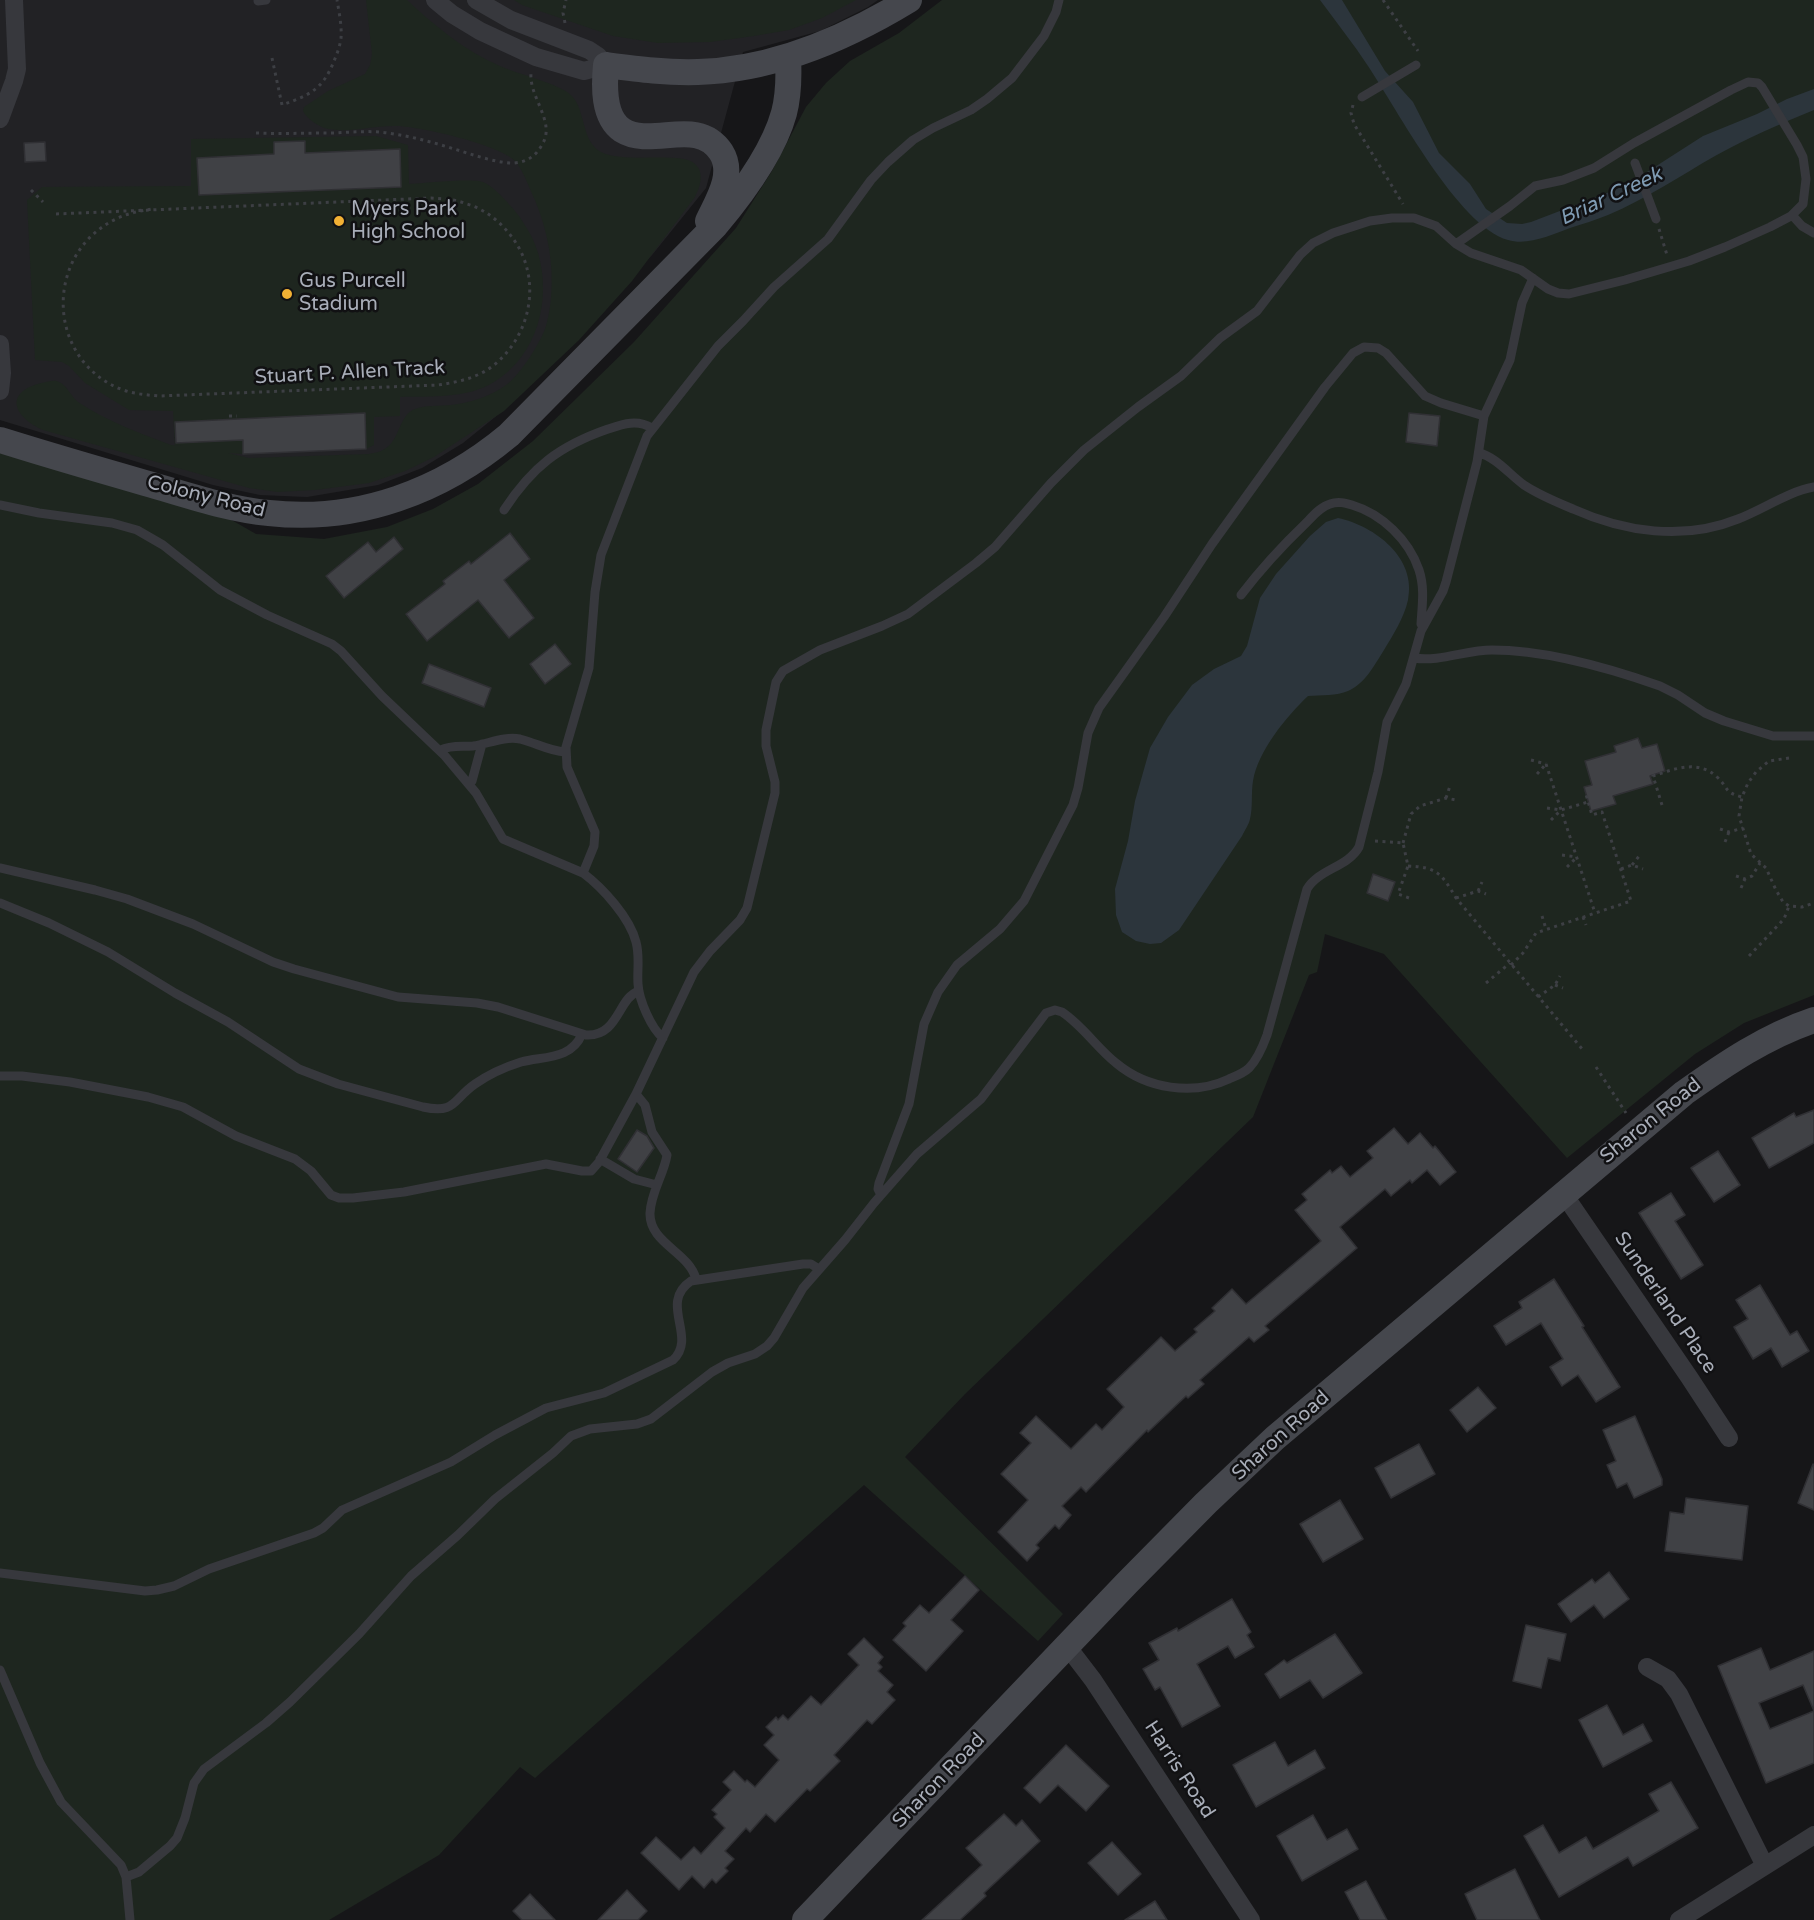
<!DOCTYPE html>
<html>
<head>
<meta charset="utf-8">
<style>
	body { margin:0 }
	canvas { display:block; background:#161618 }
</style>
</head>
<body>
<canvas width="1814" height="1920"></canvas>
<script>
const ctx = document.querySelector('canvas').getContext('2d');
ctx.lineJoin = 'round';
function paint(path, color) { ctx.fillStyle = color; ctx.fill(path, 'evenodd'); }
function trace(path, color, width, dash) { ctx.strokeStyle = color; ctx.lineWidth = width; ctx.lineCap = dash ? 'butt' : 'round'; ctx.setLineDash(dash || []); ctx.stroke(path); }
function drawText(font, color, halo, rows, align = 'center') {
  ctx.font = font + ' "Varela Round",sans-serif'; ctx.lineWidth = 5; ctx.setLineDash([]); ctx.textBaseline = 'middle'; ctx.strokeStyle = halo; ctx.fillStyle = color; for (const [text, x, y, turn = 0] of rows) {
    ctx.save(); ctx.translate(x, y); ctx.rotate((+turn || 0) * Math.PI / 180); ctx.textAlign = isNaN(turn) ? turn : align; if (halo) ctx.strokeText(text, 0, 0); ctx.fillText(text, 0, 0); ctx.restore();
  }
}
paint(new Path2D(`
	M0,0H878L868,7L820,31L743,52L706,188L652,255L500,413L463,443L422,468L378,485L307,497L260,495L213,485L0,420Z`), '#222225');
paint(new Path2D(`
	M366,0H407C435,26 465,51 500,66C517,74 561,84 572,96C586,111 581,141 601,152C624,164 682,151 695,164C705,173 700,187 695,197L632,281L579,340L504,411L434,457L405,471L369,483L315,490L278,492L249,488L43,430C14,417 3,393 41,383C47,382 54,379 59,382C68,386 71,397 78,402C106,421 140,433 171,445L183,446L175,445L173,411L129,410L85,383L69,366L62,362L35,360L27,200L42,187L191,186V139L376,136L408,145L409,184C424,183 471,178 483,182C494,186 512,207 519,216C527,228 534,239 538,253C552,300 537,356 494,382C467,399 430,396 400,397V416L374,417V445L366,449L243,454L228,453L249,458L369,454C374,453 381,452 386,448C400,439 399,415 415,409C426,405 439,406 451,405C470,403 491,396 506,385C520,375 539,345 545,329C548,320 550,308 551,298C554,264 548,232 535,200C530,190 522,167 514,160C496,144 422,127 397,126C375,125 351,133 328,129C319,127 307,119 303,111L304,107L328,91L365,74L370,65L372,54Z
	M514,0H856L822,18L789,30L754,36L710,42L658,43L613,36L522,5Z
	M942,0H1814V995L1744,1023L1695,1054L1567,1158L1384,954L1325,934L1317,972L1309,975L1253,1117L965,1394L905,1457L1063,1614L1038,1641L864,1485L535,1778L520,1767L439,1855L329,1920H0V453L228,518L256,534L324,539L387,527L433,509L478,484L533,441L634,342L736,228L772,171L806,107L826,83L850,61L899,33Z`), '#1e261f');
paint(new Path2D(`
	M1320,0H1342L1385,71L1413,102L1439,153L1470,184L1486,209L1507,223L1522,224L1531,222L1612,191L1636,179L1703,136L1757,114L1787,99L1814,89V110C1780,124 1747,138 1715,156C1680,176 1646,199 1608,215C1596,220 1582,224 1570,228C1551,235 1528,246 1508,240C1458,226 1397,109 1368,66C1353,43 1336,22 1320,0Z
	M1338,518C1375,526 1417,558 1408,600C1404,618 1393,635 1384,650C1375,664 1365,684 1348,691C1337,696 1321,695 1308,696C1286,717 1258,751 1253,781C1251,793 1253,807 1250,819C1249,824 1245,830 1242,836L1179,930L1161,943L1150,944L1136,941L1122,932L1116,915L1115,889L1128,841L1135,801L1150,748L1168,717L1192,685L1214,669L1241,656L1247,646L1260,598L1276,574L1310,536L1326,522Z`), '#2c353c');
const building = new Path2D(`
	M305,141V153L400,149L401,187L199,195L197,158L274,154V142Z
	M45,142L46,161L25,162L24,143Z
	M365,413L366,449L243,454V440L176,443L175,422Z
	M1409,413L1440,416L1437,446L1406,442Z
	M510,533L530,559L504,580L534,618L509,638L478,600L427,641L406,614L445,584L443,581L469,561L471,564Z
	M394,537L403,549L344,598L326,576L368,542L376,552Z
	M555,644L571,664L545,684L530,664Z
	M429,664L491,688L484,707L422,683Z
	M1638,738L1642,748L1657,744L1665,771L1650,776L1653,784L1613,796L1616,804L1591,811L1584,787L1592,785L1585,761L1616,752L1614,746Z
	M1373,874L1395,882L1388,901L1367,893Z
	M1814,1110V1143L1769,1168L1752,1138L1794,1113L1796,1117Z
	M1394,1128L1408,1144L1420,1133L1433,1148L1435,1146L1456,1172L1440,1185L1427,1170L1412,1183L1410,1180L1391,1196L1385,1189L1340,1227L1357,1248L1265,1326L1269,1330L1254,1342L1249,1337L1200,1380L1204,1384L1188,1398L1186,1396L1148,1432L1147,1430L1086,1492L1081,1487L1062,1506L1071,1515L1059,1529L1055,1525L1036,1545L1039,1548L1027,1561L998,1532L1028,1500L1001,1474L1031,1443L1020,1433L1036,1416L1071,1449L1096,1424L1102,1430L1124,1407L1107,1389L1161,1337L1175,1351L1197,1332L1194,1329L1215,1311L1212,1308L1232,1289L1246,1304L1321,1241L1295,1210L1307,1200L1302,1194L1330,1170L1332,1173L1341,1166L1350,1177L1373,1158L1367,1151Z
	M637,1130L647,1136L654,1148L637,1172L618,1159Z
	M1718,1151L1740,1185L1714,1202L1691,1168Z
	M1671,1193L1685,1215L1675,1221L1703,1265L1681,1279L1639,1213Z
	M1554,1279L1584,1326L1582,1327L1620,1387L1596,1402L1578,1375L1562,1386L1550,1367L1563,1359L1541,1323L1506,1345L1494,1326L1522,1308L1519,1302Z
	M1760,1285L1790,1335L1797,1331L1809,1351L1782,1367L1771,1348L1753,1359L1734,1327L1748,1319L1736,1300Z
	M1478,1387L1496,1408L1467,1432L1450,1410Z
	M1635,1416L1662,1479V1485L1634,1498L1627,1483L1617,1488L1607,1465L1616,1461L1603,1430Z
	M1419,1444L1435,1474L1391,1498L1375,1468Z
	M1813,1464L1814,1465V1510L1798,1503Z
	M1686,1498L1748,1506L1742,1560L1665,1551L1670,1512L1684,1514Z
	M1340,1500L1363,1539L1323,1562L1300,1524Z
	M1609,1572L1629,1599L1604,1618L1594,1605L1571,1622L1558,1604L1592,1579L1595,1583Z
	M965,1576L979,1590L951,1620L963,1631L926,1671L893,1640L906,1626L903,1623L920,1605L929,1613Z
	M1232,1599L1251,1632L1247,1635L1254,1647L1235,1658L1228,1646L1197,1664L1220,1706L1182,1727L1160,1687L1155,1690L1143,1669L1159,1660L1149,1643L1177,1628L1178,1631Z
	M1526,1625L1566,1634L1560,1661L1548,1658L1541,1688L1513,1681Z
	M1335,1634L1362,1673L1323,1698L1310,1680L1280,1698L1265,1674L1284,1660L1287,1663Z
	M864,1638L883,1657L878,1663L882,1667L878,1671L893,1685L887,1692L895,1700L872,1724L867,1720L834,1755L840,1761L810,1791L807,1789L775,1822L766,1814L750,1832L746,1828L725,1851L734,1859L725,1868L728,1871L716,1883L712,1879L704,1888L692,1876L679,1890L641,1853L656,1837L681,1860L694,1847L701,1854L725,1828L714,1817L717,1814L712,1810L731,1790L723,1782L734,1771L745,1782L747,1780L755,1787L779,1760L764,1745L774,1735L766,1727L776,1717L778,1720L783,1715L788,1720L811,1696L821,1705L859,1665L848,1654Z
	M1761,1648L1770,1670L1814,1651V1763L1766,1783L1718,1666ZM1803,1685L1814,1711L1770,1729L1759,1703Z
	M1607,1705L1623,1735L1643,1724L1652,1741L1603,1767L1579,1720Z
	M1275,1742L1288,1766L1315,1750L1325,1768L1256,1807L1233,1765Z
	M1066,1745L1109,1786L1086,1811L1058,1785L1040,1803L1024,1788Z
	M1671,1782L1698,1828L1633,1866L1628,1857L1559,1897L1524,1836L1543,1825L1559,1853L1586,1837L1593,1849L1659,1811L1649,1794Z
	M1004,1814L1016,1826L1022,1820L1040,1841L984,1893L986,1896L960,1920H922L982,1865L966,1848Z
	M1313,1815L1327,1840L1347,1829L1358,1849L1302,1881L1277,1836Z
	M1112,1842L1141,1874L1118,1895L1088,1863Z
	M1515,1869L1540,1920H1477L1465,1894Z
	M1366,1881L1387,1920H1360L1345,1892Z
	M627,1890L647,1911L638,1920H598Z
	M530,1894L555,1920H522L513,1911Z
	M1155,1901L1167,1920H1125Z`);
paint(building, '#404145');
trace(building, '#303034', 1.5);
trace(new Path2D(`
	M1383,0L1418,51
	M565,23L563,13L566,0
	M272,58L282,105C310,95 323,89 334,61C337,54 340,46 341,38C342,26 339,12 337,0
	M1353,105L1351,113L1354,124L1403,204
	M256,133C282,134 308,133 334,133C354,132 374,130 394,134C420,138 445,146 470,154C484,158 499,163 514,163C528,162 537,155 543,143C555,121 529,97 531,73
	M31,190L43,202
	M56,214L431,198C443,199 455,199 467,204C487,210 503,224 514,240C542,280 531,335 494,365C478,378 458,382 438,385L159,396C147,395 135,394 123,390C46,361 43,254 116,219C128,213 140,211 152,209
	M1659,229L1667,255
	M229,416H237
	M1789,758L1769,761L1756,772L1748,783L1742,797L1739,816L1751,854L1766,868L1776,890L1783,902L1789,906L1802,907L1814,903
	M1531,760L1546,764
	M1546,764L1595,913
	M1537,774L1546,764
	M1446,798L1450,786
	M1662,805L1653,776C1674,769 1698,759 1717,777C1729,788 1723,792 1742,797
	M1547,808L1561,810
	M1551,820L1561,810L1588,802
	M1720,829L1729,832L1743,828
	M1375,841L1403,843L1408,866L1398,894L1409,898
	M1725,842L1729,832
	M1403,843L1411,814L1420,806L1446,798L1456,800
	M1562,855L1577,857
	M1632,865L1640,855
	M1408,866C1437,867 1442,874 1456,898L1583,1050
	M1567,867L1577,857
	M1621,869L1632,865L1643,869
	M1736,876L1745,879L1752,876L1760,863
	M1741,888L1745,879
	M1478,891L1482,882
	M1456,898L1478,891L1486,894
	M1542,916L1546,929
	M1583,917L1586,925
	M1749,956L1784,919L1789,906
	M1511,965L1523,953L1536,933L1631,901L1602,812L1592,815L1585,791
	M1486,983L1510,963
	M1555,985L1563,988
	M1538,997L1555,985L1560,976
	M1596,1067L1626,1113`), '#3d3f44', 3, [3, 4.5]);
trace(new Path2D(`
	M258,1L266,0
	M1362,97L1416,65
	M1635,163L1656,219
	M1792,215L1802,226L1814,233
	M1479,453C1496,457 1510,475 1524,485C1539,495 1556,502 1573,509C1624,532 1684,541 1738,519C1764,509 1787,492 1814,487
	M0,505L39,513L112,523L137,530L163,545L220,590L267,615L332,644L341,651L382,696L445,756L476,793L503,839L583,873C603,888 630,918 636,942C640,956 637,970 638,984C639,1000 651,1028 663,1038
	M504,510C532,467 559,446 608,429C623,424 637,419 652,428
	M1241,595C1261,569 1282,546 1305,524C1312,517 1320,507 1330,504C1338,501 1345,503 1352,505C1382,514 1409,540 1419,570C1425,588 1422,606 1421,624L1423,627
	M1414,658C1440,662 1466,650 1492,650C1546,650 1609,668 1660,686L1678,695L1705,713L1724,721L1773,736H1814
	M441,750C450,745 462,747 473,746C488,744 504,736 520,739C536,743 549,751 565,752
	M469,784L472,781L482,744
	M0,868L95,890L127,899L193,924L273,962L294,969L398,997L477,1003L498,1007L586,1035C619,1037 618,997 639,991
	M583,873L594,846L595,832L567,767L566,747L589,668L595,592L601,555L647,436L718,346L743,321L774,287L828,239L871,180L888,162L913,140L933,128L971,110L987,99L1012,78L1044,36L1056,12L1059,0
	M0,903L49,923L108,952L175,993L228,1022L299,1069L338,1084L423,1107C456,1114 452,1100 475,1084C488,1075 505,1067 521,1062C544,1056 571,1060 582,1034
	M0,1076H22L70,1082L148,1097L183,1107L236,1136L295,1159L311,1171L331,1195L339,1198H353L404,1192L546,1164L582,1171H591L599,1162L636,1094L694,972L710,951L740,920L747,908L775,793V782L766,746V730L776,682L783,671L820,650L882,626L908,614L976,563L995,547L1051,483L1084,450L1138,407L1181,376L1220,338L1257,311L1300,255L1313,243L1333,233L1370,221L1392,218H1414L1436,226L1456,244L1471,253L1521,270L1548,289L1558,293L1569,294L1625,280L1689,261L1725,247L1770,227L1791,216L1803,204L1806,179L1803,157L1797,145L1762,87L1758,83L1748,82L1731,90L1634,143L1594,168L1563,180L1535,186L1510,206L1456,244
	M636,1094L645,1105L652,1132L667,1155C664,1174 651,1192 650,1213C649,1243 689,1252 696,1279
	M600,1159L634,1179L657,1185
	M881,1195L878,1189L879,1183L909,1104L924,1024L938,992L957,965L1000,929L1024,901L1073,805L1078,788L1088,733L1099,708L1164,617L1212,544L1325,387L1353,353L1364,347L1378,348L1386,353L1425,396L1441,403L1484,416
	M0,1573L145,1591L157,1590L174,1586L209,1569L314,1533L323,1528L342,1510L451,1462L495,1435L546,1408L604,1393L673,1360C698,1337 658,1303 691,1281L803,1264H811L819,1269
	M0,1670L40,1763L61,1802L121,1865L126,1877L130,1920
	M126,1877L139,1872L170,1846L177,1838L185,1818L194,1783L204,1769L266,1723L290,1702L359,1634L411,1576L458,1535L495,1499L553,1453L571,1436L590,1429L637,1424L651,1419L712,1372L728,1363L755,1354L767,1346L774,1338L803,1288L845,1240L874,1203L917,1154L981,1099L1046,1013L1055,1010L1062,1012C1083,1026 1097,1048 1116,1063C1147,1089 1193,1096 1229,1079C1236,1076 1244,1073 1249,1068C1258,1059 1263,1046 1267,1035L1307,889C1319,869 1348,867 1359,847L1378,772L1387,722L1406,684L1421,631L1443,591L1446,582L1477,462L1484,416L1510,360L1522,303L1533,278`), '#37383d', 9);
trace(new Path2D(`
	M435,0L452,14L480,31L536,57L584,71L606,65L598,56L589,50L511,20L476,0
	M0,119L14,81L17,69L14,0
	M0,344L2,373L0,391
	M1563,1193L1689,1377L1729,1438
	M1067,1646L1093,1680L1251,1920
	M1647,1667L1668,1679L1679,1694L1765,1866
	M1679,1920L1814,1835`), '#37383d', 18);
trace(new Path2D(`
	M708,221C718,200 735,174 721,152C697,116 652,149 622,130C603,117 604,86 606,65C637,69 667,73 698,72C773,70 845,39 909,0
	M0,440C48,455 96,469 145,483C185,494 226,509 269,513C358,523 442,491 509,435L716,225C742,194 773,153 784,113C789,94 789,76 788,57
	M805,1920L1127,1583L1206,1503L1275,1438L1684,1093C1725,1064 1766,1036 1814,1020`), '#45474d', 26);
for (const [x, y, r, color] of [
	[339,221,6,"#f2b134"],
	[287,294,6,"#f2b134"]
]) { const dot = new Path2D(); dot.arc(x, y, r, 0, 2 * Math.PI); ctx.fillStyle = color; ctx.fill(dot); trace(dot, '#111113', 2); }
drawText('20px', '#a8adb8', '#111113', [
	["Myers Park",351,210],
	["High School",351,233],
	["Gus Purcell",299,282],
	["Stadium",299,305]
], 'left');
drawText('20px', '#a8adb8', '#111113', [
	["Stuart P. Allen Track",350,373,-3],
	["Colony Road",206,497,14],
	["Sharon Road",1651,1121,-39],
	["Sunderland Place",1665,1303,56],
	["Sharon Road",1281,1436,-42],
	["Harris Road",1179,1770,57],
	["Sharon Road",939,1781,-46]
]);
drawText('italic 21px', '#7f9bb3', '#111113', [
	["Briar Creek",1611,197,-25]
]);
</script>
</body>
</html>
